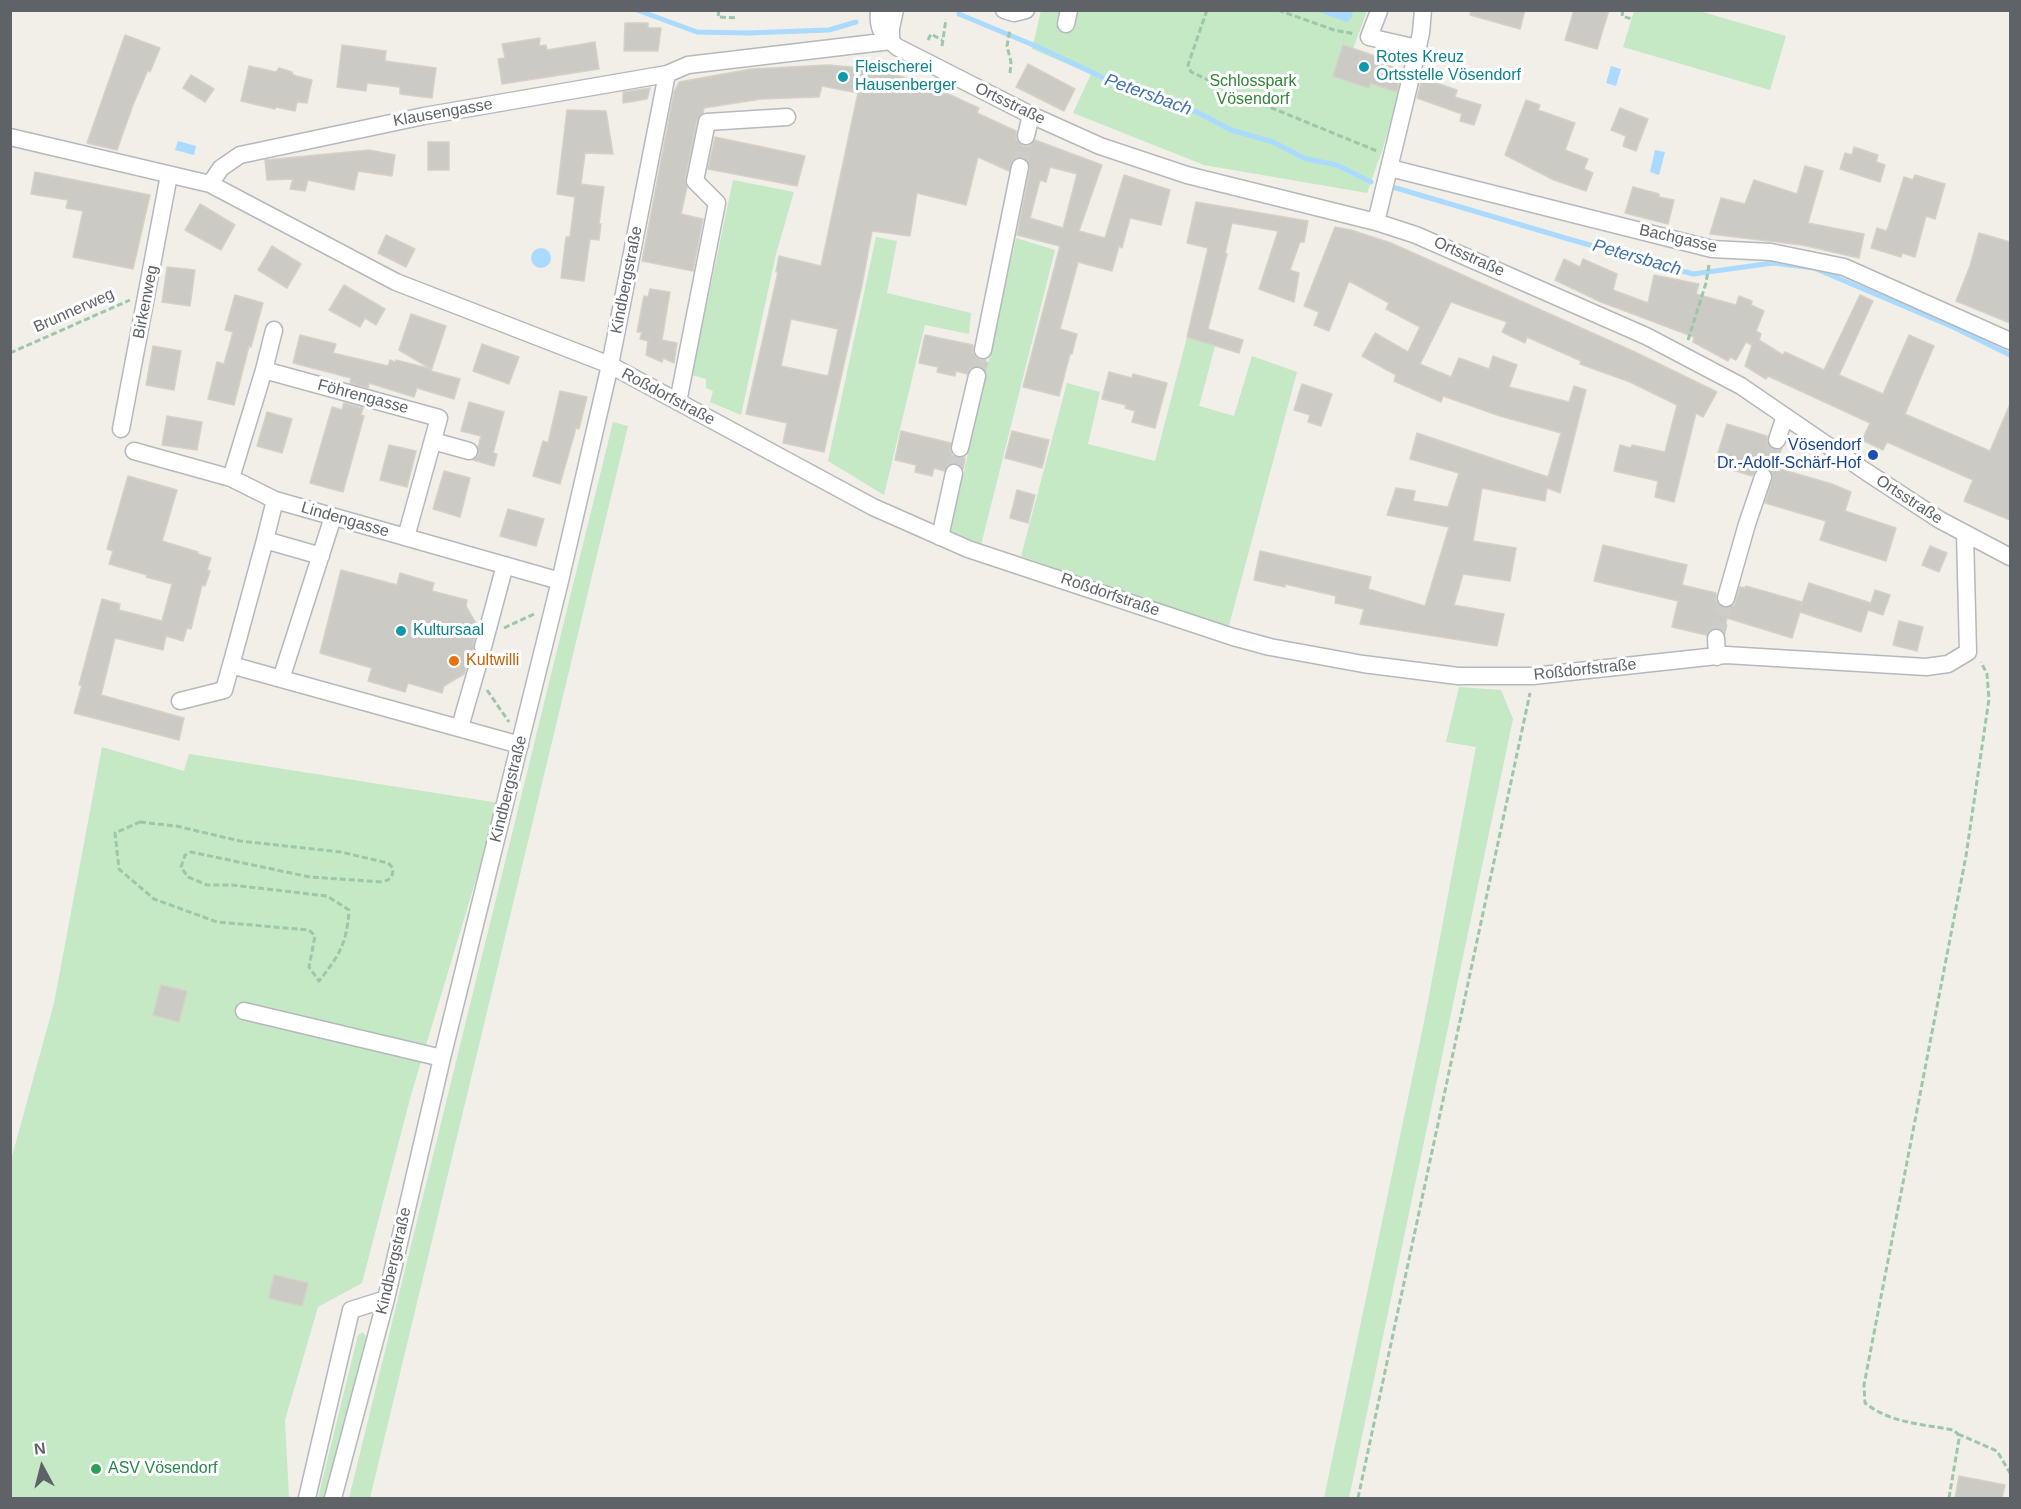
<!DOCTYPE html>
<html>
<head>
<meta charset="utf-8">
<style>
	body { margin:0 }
	#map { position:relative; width:2021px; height:1509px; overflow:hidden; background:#f1efe8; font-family:Arial,sans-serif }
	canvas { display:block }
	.frame { position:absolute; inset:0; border:12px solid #5f6368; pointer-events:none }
	.north { position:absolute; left:12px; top:1437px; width:60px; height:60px; -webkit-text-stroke:4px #fff; paint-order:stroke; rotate:353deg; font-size:16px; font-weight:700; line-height:24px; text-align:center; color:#5f6368 }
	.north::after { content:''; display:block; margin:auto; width:21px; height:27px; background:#5f6368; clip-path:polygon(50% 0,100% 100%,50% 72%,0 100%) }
</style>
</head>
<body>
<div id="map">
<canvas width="2021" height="1509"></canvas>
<div class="frame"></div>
<div class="north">N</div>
</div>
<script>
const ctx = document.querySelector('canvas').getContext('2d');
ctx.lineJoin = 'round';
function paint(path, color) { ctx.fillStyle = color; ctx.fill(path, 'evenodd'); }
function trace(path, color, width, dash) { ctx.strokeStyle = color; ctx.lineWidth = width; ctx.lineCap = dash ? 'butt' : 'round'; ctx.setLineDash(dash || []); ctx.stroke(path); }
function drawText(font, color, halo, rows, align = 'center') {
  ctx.font = font + ' Arial,sans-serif'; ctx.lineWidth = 6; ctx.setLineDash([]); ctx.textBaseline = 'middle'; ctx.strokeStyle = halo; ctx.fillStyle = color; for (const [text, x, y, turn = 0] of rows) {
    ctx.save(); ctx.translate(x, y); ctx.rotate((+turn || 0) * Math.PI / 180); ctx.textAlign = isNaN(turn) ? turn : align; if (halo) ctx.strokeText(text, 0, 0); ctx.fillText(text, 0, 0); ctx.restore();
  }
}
paint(new Path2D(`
	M1041,11H1367L1353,49L1343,46L1333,76L1368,88L1370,83L1399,92L1383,148L1367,193L1204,165L1073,113L1091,74L1032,49Z
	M1634,11H1699L1786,36L1770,90L1623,47Z
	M733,180L794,192L776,254L741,415L710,402L713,391L706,388V379L692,375Z
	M876,237L897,241L887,293L971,313L969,334L925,325L884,495L828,461Z
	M1016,238L1055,250L981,545L950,533Z
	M1187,337L1215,346L1199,406L1234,416L1252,356L1297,372L1228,629L1021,556L1067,383L1100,392L1088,444L1155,461Z
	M613,422L628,426L370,1498H349Z
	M1459,687L1501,690L1513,719L1349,1498H1324L1424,1022L1476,747L1446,742Z
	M102,747L184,771L189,754L499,803L411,1095L362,1283L318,1307L285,1420L289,1498H11V1160L54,1003Z
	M363,1332L366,1337L325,1498H318L358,1335Z`), '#c5e8c5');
paint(new Path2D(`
	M1353,10L1352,17L1347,22L1316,11Z
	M1611,66L1621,69L1616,86L1606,83Z
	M178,141L196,146L194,155L175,150Z
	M1655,150L1665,152L1659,175L1650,172Z
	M531 258a10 10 0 1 1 20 0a10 10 0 1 1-20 0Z`), '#aadaff');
trace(new Path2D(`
	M637,10L697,32L747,33L829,30L856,22
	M959,14L1038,47L1142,96L1197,112L1231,130L1273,142L1306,159L1337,165L1371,182
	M1396,188L1572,240L1693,274L1773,263L1814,268L1953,327L2010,355`), '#aadaff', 5);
const building = new Path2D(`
	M1471,10H1525L1520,29L1470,15Z
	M1574,10H1609L1597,49L1565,40Z
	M625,23H648V28H661L658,51H624Z
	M125,35L160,48L150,72L148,70L133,105L117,150L87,143Z
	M540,38L539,46L546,45L547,50L595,42L599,69L502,84L498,59L505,58L502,44Z
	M342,45L386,51L385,61L436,68L432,98L400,94V87L367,83L366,91L337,87Z
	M1343,45L1378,57L1376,62L1402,70L1397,92L1370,83L1369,88L1333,76Z
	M1028,64L1075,89L1064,111L1016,87Z
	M828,65L864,68L900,76L937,89L979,108L977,113L1016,131V140L1023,146H1030L1035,140L1102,165L1079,231L1105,238L1124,175L1170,190L1161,225L1130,218L1122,248L1119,246L1112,271L1078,262L1060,329L1077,334L1072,354H1070L1059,396L1023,387L1060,246L1017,235L1030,169L1027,160L1023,157H1016L1012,161L1009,171L978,157L966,205L917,193L910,236L872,231L862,285L824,452L783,443L787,423L746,414L778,272H776L779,256L821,266L858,93L822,86L819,97L761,99L704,108L703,113L697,120L685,179L687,187L681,214L703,219L693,271L642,261L674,92L679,82L751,69ZM1050,167L1077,174L1063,228L1030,218L1040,180L1046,182ZM791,319L838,329L828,376L781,366Z
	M249,66L276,72L279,68L292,72L293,75L312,80L307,103L297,102L295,111L276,107L275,109L241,101Z
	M191,75L214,89L205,102L183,88Z
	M1422,78L1457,90L1455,97L1481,105L1474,125L1460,121L1462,114L1417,98Z
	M650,88L647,99L623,103V92Z
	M1526,100L1540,105L1538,110L1575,123L1565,150L1588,159L1584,169L1593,173L1586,191L1554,180L1505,155Z
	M1620,108L1648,119L1636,151L1623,146L1626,136L1611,130Z
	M567,110L606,111L613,154L585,153L581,184L604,187L599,224H601L599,240L590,239L584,281L561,278L566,237H570L575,197L557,194Z
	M715,137L805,156L797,186L708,169Z
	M428,142H449V170H428Z
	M1854,147L1878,155L1876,162L1885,165L1880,182L1840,169L1845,153L1852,155Z
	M369,150L395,155L392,176L358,171L354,190L308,180L305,191L290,189L293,179L267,180L265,160Z
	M1805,166L1823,171L1808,223L1864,234L1859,258L1802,245L1710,234L1721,198L1745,204L1754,180L1797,194Z
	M35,172L150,195L133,269L73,257L83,211L66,208L68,200L31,194Z
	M1915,175L1945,184L1935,219L1926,216L1915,257L1902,253L1901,257L1871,248L1877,228L1886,231L1888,228L1904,177L1913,180Z
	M1633,187L1659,194V197L1674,200L1668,224L1625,213Z
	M1196,202L1308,221L1304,242H1300L1290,270L1299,273L1294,302L1259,289L1278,231L1232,223L1225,253L1227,254L1208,329L1243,340L1239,353L1187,337L1208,248L1187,243Z
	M200,204L235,225L221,250L185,230Z
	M1335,227L1351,230L1391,243L1635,352L1717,392L1703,417L1696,413L1674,502L1655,497L1658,481L1614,471L1620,445L1631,448L1632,445L1665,452L1677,405L1630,382L1580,364L1581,361L1527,337L1525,343L1502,332L1507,322L1451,302L1420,364L1451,377L1459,358L1489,369L1493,356L1517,365L1509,387L1569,402L1574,386L1586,390L1560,493L1547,488L1545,501L1482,488L1473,541L1516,548L1510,581L1463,574L1454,605L1504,614L1497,646L1360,624L1364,609L1335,603L1336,596L1285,584V587L1254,580L1260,551L1371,577L1368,589L1425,606L1449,527L1387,515L1396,488L1415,491L1413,501L1448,507L1459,473L1410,459L1417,433L1548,477L1561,433L1500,416L1443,396L1441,402L1394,381L1396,375L1362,356L1375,333L1408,352L1420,327L1386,309L1389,303L1349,281L1329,331L1314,325L1319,312L1304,306Z
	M1979,233L2010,242V323L1956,301L1970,266Z
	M386,235L415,249L406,267L378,253Z
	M272,246L301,264L287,288L258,270Z
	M1564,259L1580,267L1583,259L1617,274L1613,290L1648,303L1654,275L1699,284L1696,294L1736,305L1739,296L1752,301L1751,305L1764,311L1756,331L1761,334L1759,340L1783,355L1785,352L1824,370L1860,295L1873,301L1839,375L1883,394L1909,335L1934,346L1905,414L1990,451L2010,404V520L1964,501L1973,480L1887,442L1883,450L1862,440L1870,423L1768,376L1766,379L1745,366L1752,345L1746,342L1736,360L1730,357L1728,361L1693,342L1694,337L1601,302L1555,280Z
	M167,267L195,270L190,306L162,302Z
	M344,285L385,309L376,325L365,318L360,327L329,310Z
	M650,289L670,292L662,340L677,343L674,363L663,358L662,362L646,355L648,341L640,339L642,332H637L644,296L648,297Z
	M235,295L263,303L251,347L249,346L234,405L208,399L217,362L224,364L233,332L225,330Z
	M411,314L446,326L431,371L460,379L454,399L417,388L414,397L369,383L368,388L350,383L351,378L293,363L300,335L336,344L333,353L388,366L390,360L395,362L396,360L431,369L399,350Z
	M925,335L973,345V353L976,357L980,360H986L984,369L975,366L970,368L967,374L956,371L955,376L937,372L938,367L919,363Z
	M482,344L519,357L509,384L473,371Z
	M153,346L181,351L174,390L146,385Z
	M1109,372L1132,378L1133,374L1167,383L1155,428L1132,422L1135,411L1125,408L1126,405L1102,399Z
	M1302,384L1332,394L1321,426L1308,422L1310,415L1294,410Z
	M560,391L587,397L579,429L576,428L560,484L533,476L543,441L548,443Z
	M469,402L504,412L493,453L497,454L494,466L473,460L479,454L478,447L481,436L461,431Z
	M344,403L363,408L361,415L364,416L343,492L310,483L332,407L342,410Z
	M267,412L292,419L282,453L257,446Z
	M167,416L202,422L197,450L162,445Z
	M1727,424L1767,436V443L1770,447L1779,450L1773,467L1832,484L1851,492L1845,511L1896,528L1886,561L1820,540L1826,521L1765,503L1773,476L1767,467L1757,469L1752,476L1726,468L1727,466L1715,462Z
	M901,431L951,443L950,450L952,455L958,458L965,457L963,468L957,463H951L947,466L944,471L934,468L932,476L915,472L916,465L895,460Z
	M1012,431L1049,440L1042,468L1005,458Z
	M389,445L416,451L407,487L380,480Z
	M444,471L470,478L460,517L433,509Z
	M128,476L177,490L162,541L198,552V554L211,558L207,570L210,571L205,586L202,585L191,629L187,628L183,641L166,636L163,650L115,638L101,695L184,718L179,740L74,713L82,685H79L102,599L120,604L119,610L162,621L172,584L146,577L147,575L109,564L113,551L107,549Z
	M1017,490L1035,495L1028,523L1010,518Z
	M508,509L544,519L536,546L500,536Z
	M1603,545L1687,565L1682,585L1716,593V601L1724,608L1734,605L1740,587L1745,588L1746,586L1802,602L1801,606L1809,583L1871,603L1875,590L1890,595L1883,615L1868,610L1861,632L1800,612L1792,638L1727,618L1724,631L1715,628L1710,630L1706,635L1672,627L1678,601L1594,581Z
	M1930,546L1947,553L1939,572L1922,565Z
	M341,570L397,585L400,573L434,583L432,591L467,600L466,606L478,627L473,644L474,652L469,658L464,674L444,686L442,693L408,683L405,692L368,681L372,668L320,653Z
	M1899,621L1923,627L1917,651L1893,645Z
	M161,985L187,991L179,1022L153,1015Z
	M274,1275L308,1283L302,1306L269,1298Z
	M1959,1476L2005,1485L2002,1498H1955Z`);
paint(building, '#cccac5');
trace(building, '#d6d1c6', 1.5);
trace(new Path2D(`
	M1020,167L1026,136
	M977,376L983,350
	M954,473L960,448
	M1763,477L1777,440
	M1716,638L1726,598`), '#ccccc8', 16, [16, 8]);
const minor = new Path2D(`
	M879,10C877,31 883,34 897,47L1031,115L1100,146L1187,175L1376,222L1416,235L1646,336L1741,386L1865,471L1940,520L2010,557
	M1004,10L1014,13L1026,10
	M1379,11L1369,37L1417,48
	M1066,24L1069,10
	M891,41V28L895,10
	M1026,136L1031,115
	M10,137L210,184L221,168L240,155L424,116L667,74L688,65L891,41
	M1390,168L1712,249L1771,252L1844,267L2010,341
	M210,184L396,282L610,365L873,507L968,549L1233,637L1270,647L1363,664L1458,676H1533L1726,655L1926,667L1948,664L1968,652L1965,534
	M1376,222L1412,73L1421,33L1423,10
	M983,350L1020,167
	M264,370L274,330
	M678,402L717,203L695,181L707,122L787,117
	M121,429L169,175
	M1777,440L1785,416
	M433,441L469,451
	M960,448L977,376
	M134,451L231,478L275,500L560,581
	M231,478L264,370L439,418L406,537
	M940,537L954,473
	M265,540L275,500
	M321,556L265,540L231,665L520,745
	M1726,598L1747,524L1763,477
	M1716,638L1717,657
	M483,647L505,565
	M281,679L333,517
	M180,701L224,690L231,665
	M460,727L479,661
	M244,1011L442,1058
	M307,1498L351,1310L386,1299
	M333,1498L386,1299L442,1058L560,581L610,365L667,74`);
trace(minor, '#b5b8bc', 19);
trace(new Path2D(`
	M719,10L718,17L738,18
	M1207,10L1188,65L1191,72L1240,95L1377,151
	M1278,10L1334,30L1355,34
	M1623,10L1622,16L1632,19
	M928,40L931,34L942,40
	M942,46L946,19
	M1010,73L1011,62L1007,46L1010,30
	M1688,340L1706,283L1709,265
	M10,353L130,300
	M504,628L534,614
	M487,690L509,722
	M140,822L176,826L240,841L341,852L388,863L393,868C393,877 390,880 382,882L310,877L191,852L185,855L181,867L188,877L207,885H232L327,896L349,910C347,943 339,956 319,981L309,967L315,936L309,930L217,922L154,899L119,869L115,833Z
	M1958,1434L1997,1451L2010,1473
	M1358,1498L1530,693
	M1949,1498L1959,1439L1958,1434L1953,1430C1922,1424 1890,1423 1865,1403L1864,1385L1966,856L1989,699L1987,674L1981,662`), '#9cc7a9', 3, [6, 3]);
trace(minor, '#fff', 16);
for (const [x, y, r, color] of [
	[1364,67,6,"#0f9aa8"],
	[843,77,6,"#0f9aa8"],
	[1873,455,6,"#1a4fb4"],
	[401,631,6,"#0f9aa8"],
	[454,661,6,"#e8710a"],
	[96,1469,6,"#2e9e5b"]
]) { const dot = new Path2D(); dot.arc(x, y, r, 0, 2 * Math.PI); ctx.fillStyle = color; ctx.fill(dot); trace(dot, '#fff', 2); }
drawText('16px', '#0d838f', '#fff', [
	["Rotes Kreuz",1376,58],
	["Ortsstelle Vösendorf",1376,76],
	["Fleischerei",855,68],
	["Hausenberger",855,86],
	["Kultursaal",413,631]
], 'left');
drawText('16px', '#348238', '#fff', [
	["Schlosspark",1253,82],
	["Vösendorf",1253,100]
]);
drawText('16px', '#5f6368', '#fff', [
	["Ortsstraße",1010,104,26],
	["Klausengasse",443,113,-10],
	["Bachgasse",1678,239,13],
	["Ortsstraße",1469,257,24],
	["Kindbergstraße",627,280,-79],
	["Birkenweg",146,302,-79],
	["Brunnerweg",74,311,-24],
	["Föhrengasse",363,397,15],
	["Roßdorfstraße",668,397,28],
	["Ortsstraße",1909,500,33],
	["Lindengasse",345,520,16],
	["Roßdorfstraße",1110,595,19],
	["Roßdorfstraße",1585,670,-6],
	["Kindbergstraße",509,789,-76],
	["Kindbergstraße",394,1261,-77]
]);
drawText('16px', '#164399', '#fff', [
	["Vösendorf",1861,446],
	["Dr.-Adolf-Schärf-Hof",1861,464]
], 'right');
drawText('16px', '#c56008', '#fff', [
	["Kultwilli",466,661]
], 'left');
drawText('16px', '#27864d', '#fff', [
	["ASV Vösendorf",108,1469]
], 'left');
drawText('italic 18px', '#4174aa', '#fff', [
	["Petersbach",1148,95,20],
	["Petersbach",1637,258,16]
]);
</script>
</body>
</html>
